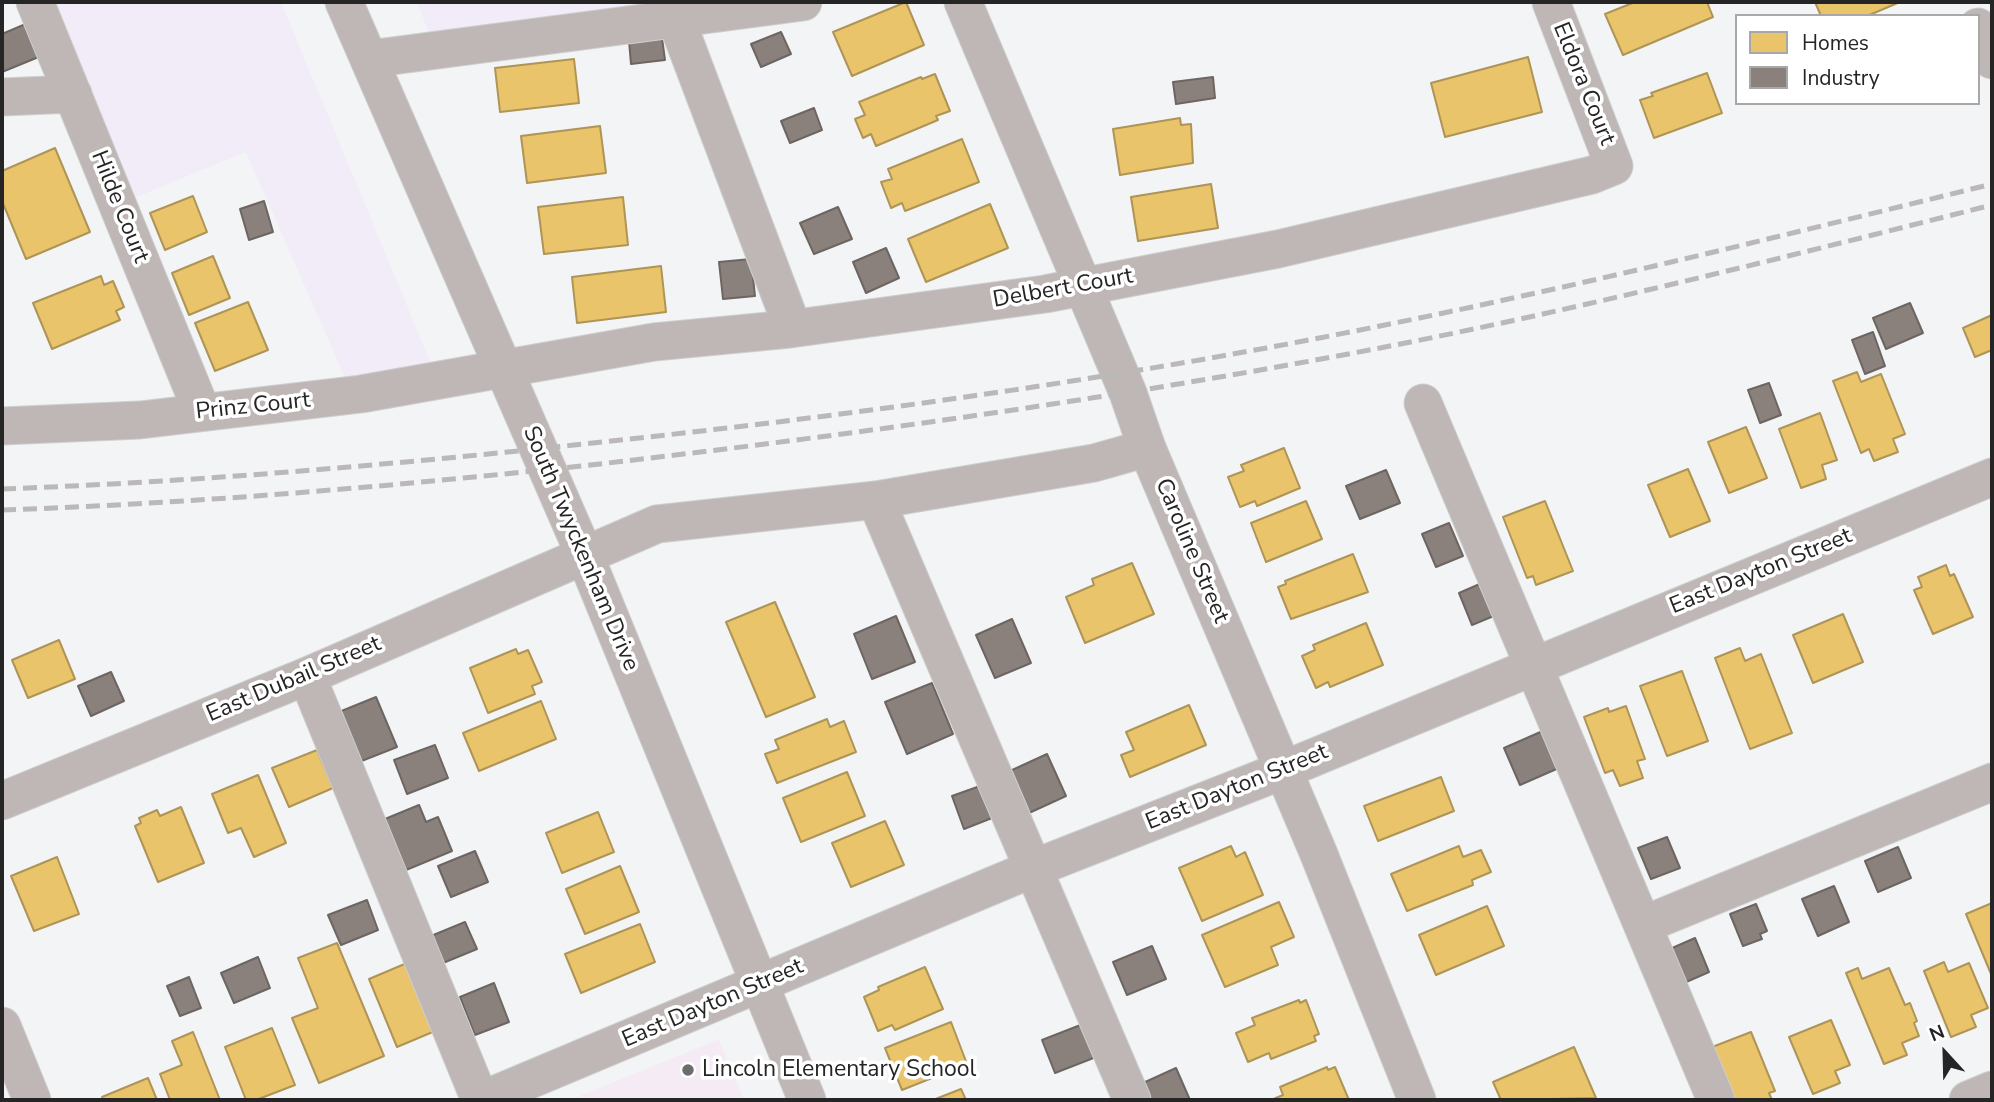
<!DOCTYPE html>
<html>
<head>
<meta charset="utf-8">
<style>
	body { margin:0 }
	#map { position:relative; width:1994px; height:1102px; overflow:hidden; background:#f3f4f5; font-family:"Nunito Sans",sans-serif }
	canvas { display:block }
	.frame { position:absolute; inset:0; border:4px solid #252526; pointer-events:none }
	.legend { position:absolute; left:1735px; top:14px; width:245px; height:91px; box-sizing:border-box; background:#fff; border:2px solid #a8a8a8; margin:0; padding:9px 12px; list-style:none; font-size:21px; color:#252526 }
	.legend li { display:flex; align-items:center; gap:14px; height:35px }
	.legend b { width:35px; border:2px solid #a8a8a8 }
	.north { position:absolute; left:1910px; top:1018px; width:70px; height:70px; -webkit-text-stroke:5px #fff; paint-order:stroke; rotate:338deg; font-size:19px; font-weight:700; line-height:28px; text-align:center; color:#252526 }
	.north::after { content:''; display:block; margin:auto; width:24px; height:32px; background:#252526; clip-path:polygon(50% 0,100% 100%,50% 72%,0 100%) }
</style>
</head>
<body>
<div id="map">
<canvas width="1994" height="1102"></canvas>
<div class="frame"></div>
<ul class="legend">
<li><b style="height:19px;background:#e9c46a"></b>Homes</li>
<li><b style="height:19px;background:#8a817c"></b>Industry</li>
</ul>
<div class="north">N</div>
</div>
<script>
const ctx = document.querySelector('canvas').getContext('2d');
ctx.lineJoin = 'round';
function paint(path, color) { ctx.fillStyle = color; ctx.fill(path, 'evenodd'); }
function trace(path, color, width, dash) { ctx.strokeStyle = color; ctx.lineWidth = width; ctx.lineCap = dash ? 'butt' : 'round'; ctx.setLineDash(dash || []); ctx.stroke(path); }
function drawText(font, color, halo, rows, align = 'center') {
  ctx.font = font + ' "Nunito Sans",sans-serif'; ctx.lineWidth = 7; ctx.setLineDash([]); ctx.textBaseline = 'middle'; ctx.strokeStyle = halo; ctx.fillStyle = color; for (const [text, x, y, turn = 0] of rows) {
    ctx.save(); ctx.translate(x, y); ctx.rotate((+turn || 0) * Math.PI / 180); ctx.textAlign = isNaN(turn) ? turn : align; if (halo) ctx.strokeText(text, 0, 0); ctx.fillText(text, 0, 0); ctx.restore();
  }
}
paint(new Path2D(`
	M54,2H281L432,366L345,378L246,152L136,197Z
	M417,2H710L431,38Z`), '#f1ecf8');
paint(new Path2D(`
	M719,1039L744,1100H570Z`), '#f5ebf4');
const homes = new Path2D(`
	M906,2L924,45L852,76L833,32Z
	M1635,2H1707L1713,17L1623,55L1605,14Z
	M1815,2H1900L1867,16H1821Z
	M1528,57L1542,112L1445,137L1431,83Z
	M574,59L579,103L500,112L495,68Z
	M1707,73L1722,113L1654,138L1640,100L1653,96L1651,93Z
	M935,74L950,111L936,116L938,120L876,146L871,134L863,138L855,119L865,115L859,102L921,77L922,79Z
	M1180,118L1181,125L1191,124L1193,163L1120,175L1113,129Z
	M600,126L606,173L527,183L521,136Z
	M962,139L979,182L905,211L902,203L891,208L881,182L892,179L888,169Z
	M55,148L90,232L26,259L2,201V171Z
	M1211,184L1218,228L1138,241L1131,197Z
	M193,196L207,232L165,250L150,213Z
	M623,197L628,245L544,254L538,207Z
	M990,204L1008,248L926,282L908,239Z
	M213,256L230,298L189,315L172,273Z
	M661,266L666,312L577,323L572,277Z
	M101,276L104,285L113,281L124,307L116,311L120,320L52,349L33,303Z
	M248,302L268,350L215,371L195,323Z
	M1992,315V350L1975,357L1963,328Z
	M1857,372L1861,382L1881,374L1905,434L1893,439L1898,452L1874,461L1869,449L1861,453L1833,381Z
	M1820,413L1837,460L1822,465L1826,479L1801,488L1779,429Z
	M1746,427L1767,478L1729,493L1708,442Z
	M1284,448L1300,488L1257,506L1255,501L1240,507L1228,477L1244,471L1241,465Z
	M1688,469L1710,521L1670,537L1648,485Z
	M1306,501L1322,539L1266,562L1251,523Z
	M1545,501L1573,571L1536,585L1533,576L1527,578L1503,517Z
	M1353,554L1368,592L1291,619L1278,587L1286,584L1285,581Z
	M1132,563L1154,614L1085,643L1066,597L1094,585L1092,579Z
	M1946,565L1950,576L1954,574L1973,617L1933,634L1914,590L1922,587L1918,577Z
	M775,602L815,697L766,717L726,622Z
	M1843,614L1863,662L1813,683L1793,635Z
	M1366,623L1383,665L1330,687L1328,682L1316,688L1302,656L1315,650L1313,645Z
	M59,640L75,679L28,698L12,660Z
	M1740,648L1745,661L1761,654L1792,733L1750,749L1715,658Z
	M516,649L518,654L528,650L542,682L532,686L535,694L488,713L470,668Z
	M1682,671L1708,741L1667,756L1640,686Z
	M541,701L556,739L479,771L463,733Z
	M1189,705L1206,745L1130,777L1121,755L1134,750L1126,732Z
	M1626,706L1645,759L1637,761L1643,778L1620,786L1613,770L1605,773L1584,717L1608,708L1609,712Z
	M827,719L830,727L844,721L856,752L777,783L765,754L779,749L775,740Z
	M317,750L333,788L289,807L272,768Z
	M847,772L865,816L801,842L783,798Z
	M258,775L286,843L254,857L241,828L228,833L212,794Z
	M1441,777L1454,811L1378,841L1364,806Z
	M181,807L204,863L158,882L135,826L141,823L139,818L157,810L160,816Z
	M598,812L614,852L562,873L546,833Z
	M885,821L904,865L851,887L832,843Z
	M1231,846L1236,857L1245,852L1263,895L1202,921L1179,868Z
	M1459,846L1463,857L1481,850L1491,872L1472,880L1473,885L1407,911L1391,874Z
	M57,857L79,914L34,931L11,876Z
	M620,866L639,912L585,934L566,889Z
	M1279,902L1294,937L1271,947L1278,965L1225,987L1202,935Z
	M1992,903V974H1991L1966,914Z
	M1487,906L1504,946L1436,975L1419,935Z
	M640,924L655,962L581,993L565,954Z
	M337,943L384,1056L319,1083L292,1018L318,1008L298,958Z
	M1944,962L1948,972L1969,963L1988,1008L1971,1015L1976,1027L1951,1037L1924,971Z
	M407,963L435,1031L397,1047L369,979Z
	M925,967L943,1009L895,1030L892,1025L878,1031L864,997L879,990L878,987Z
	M1858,968L1862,979L1889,968L1905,1005L1910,1003L1917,1021L1914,1023L1919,1036L1902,1043L1907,1055L1884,1064L1846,973Z
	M1299,1000L1300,1003L1306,1000L1319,1034L1314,1036L1316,1041L1271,1059L1269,1053L1248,1062L1236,1033L1255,1025L1252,1018Z
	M1831,1020L1850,1065L1835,1071L1840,1083L1813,1094L1789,1037Z
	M951,1022L967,1064L902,1090L885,1048Z
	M272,1028L295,1085L256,1100H246L225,1047Z
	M193,1032L220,1100H170L160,1074L182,1065L172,1041Z
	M1751,1032L1775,1091L1769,1093L1772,1100H1728L1707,1049Z
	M1574,1047L1596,1098L1501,1100L1493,1082Z
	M1327,1067L1328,1070L1335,1067L1349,1100H1271L1283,1095L1280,1087Z
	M148,1078L157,1100H103L102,1097Z
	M961,1089L966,1100H933Z`);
paint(homes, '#e9c46a');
trace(homes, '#ae9456', 2);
const industry = new Path2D(`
	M28,23L41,56L2,72V34Z
	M781,32L791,54L761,67L751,44Z
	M662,38L665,60L631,64L629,41Z
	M1213,77L1215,98L1176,104L1173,82Z
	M814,108L822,130L790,143L781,121Z
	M264,201L273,232L249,240L240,209Z
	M838,207L852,239L814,254L800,223Z
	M886,248L899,278L866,293L853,262Z
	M751,259L755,296L723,299L719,262Z
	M1910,303L1923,333L1886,349L1873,318Z
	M1873,332L1885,366L1865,374L1852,340Z
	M1769,383L1781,415L1760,423L1748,390Z
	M1386,470L1400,503L1360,519L1346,486Z
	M1449,523L1463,556L1436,567L1422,534Z
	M1482,583L1496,615L1472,625L1459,593Z
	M896,616L915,662L872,679L854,634Z
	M1012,619L1031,663L995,678L976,635Z
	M111,672L124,701L91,716L78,686Z
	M932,683L953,734L907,754L885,702Z
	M376,697L397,747L359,762L339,712Z
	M1545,730L1561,767L1520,785L1504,748Z
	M435,745L448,778L407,794L394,760Z
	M1047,754L1066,796L1029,813L1010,771Z
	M980,786L992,818L964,829L952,796Z
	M419,805L426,822L438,817L452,851L406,870L385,819Z
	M1667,837L1680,868L1651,879L1638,848Z
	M1898,847L1911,878L1878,892L1865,861Z
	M475,851L488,882L451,897L438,866Z
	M1834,886L1849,922L1818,936L1802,899Z
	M367,900L378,930L341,945L328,915Z
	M1756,904L1767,931L1760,934L1762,939L1743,946L1730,914Z
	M465,922L477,949L443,963L431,936Z
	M1695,938L1709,972L1684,983L1670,949Z
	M1152,946L1166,979L1127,995L1113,962Z
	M258,957L270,988L234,1003L221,973Z
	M189,977L201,1008L180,1016L167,986Z
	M494,983L509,1022L475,1035L460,997Z
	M1083,1024L1096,1057L1055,1073L1042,1040Z
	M1176,1068L1190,1100H1150L1143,1083Z`);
paint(industry, '#8a817c');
trace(industry, '#6c6562', 2);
const minor = new Path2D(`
	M35,2L202,412
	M344,2L585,556L807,1100
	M963,2L1128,393L1147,448L1318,852L1417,1100
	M676,19L787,313L790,329
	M1978,27L1992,60
	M369,59L803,2
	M2,97L73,94
	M1423,403L1716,1100
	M2,426L140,420L361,394L654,342L790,329L1045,294L1278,249L1592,175L1614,166L1551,2
	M876,500L1132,1100
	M307,676L480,1100
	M2,801L307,676L657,524L876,500L1094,463L1147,448
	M1643,925L1992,782
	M2,1026L32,1100
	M482,1100L1032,869L1281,771L1992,477
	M1968,1100L1992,1090`);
trace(minor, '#cecfd0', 39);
trace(minor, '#beb7b6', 37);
trace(new Path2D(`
	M2,489C218,481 433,461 648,437C893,410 1138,375 1380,326C1585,285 1789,234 1992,184
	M2,510C205,503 407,485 608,463C867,433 1124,397 1380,348C1586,308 1789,256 1992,205`), '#bbb8b9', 5, [14, 7]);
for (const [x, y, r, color] of [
	[688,1070,7,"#6d6d6e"]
]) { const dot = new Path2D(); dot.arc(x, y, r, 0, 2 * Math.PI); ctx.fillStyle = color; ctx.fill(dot); trace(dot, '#fff', 2.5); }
drawText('23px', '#252526', '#fff', [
	["Eldora Court",1583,84,68],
	["Hilde Court",119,207,68],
	["Delbert Court",1063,289,-10],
	["Prinz Court",253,407,-6],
	["South Twyckenham Drive",580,549,67],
	["Caroline Street",1191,551,67],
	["East Dayton Street",1761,572,-22],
	["East Dubail Street",294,680,-23],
	["East Dayton Street",1237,788,-22],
	["East Dayton Street",713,1004,-23]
]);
drawText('23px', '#252526', '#fff', [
	["Lincoln Elementary School",702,1070]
], 'left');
</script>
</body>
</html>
